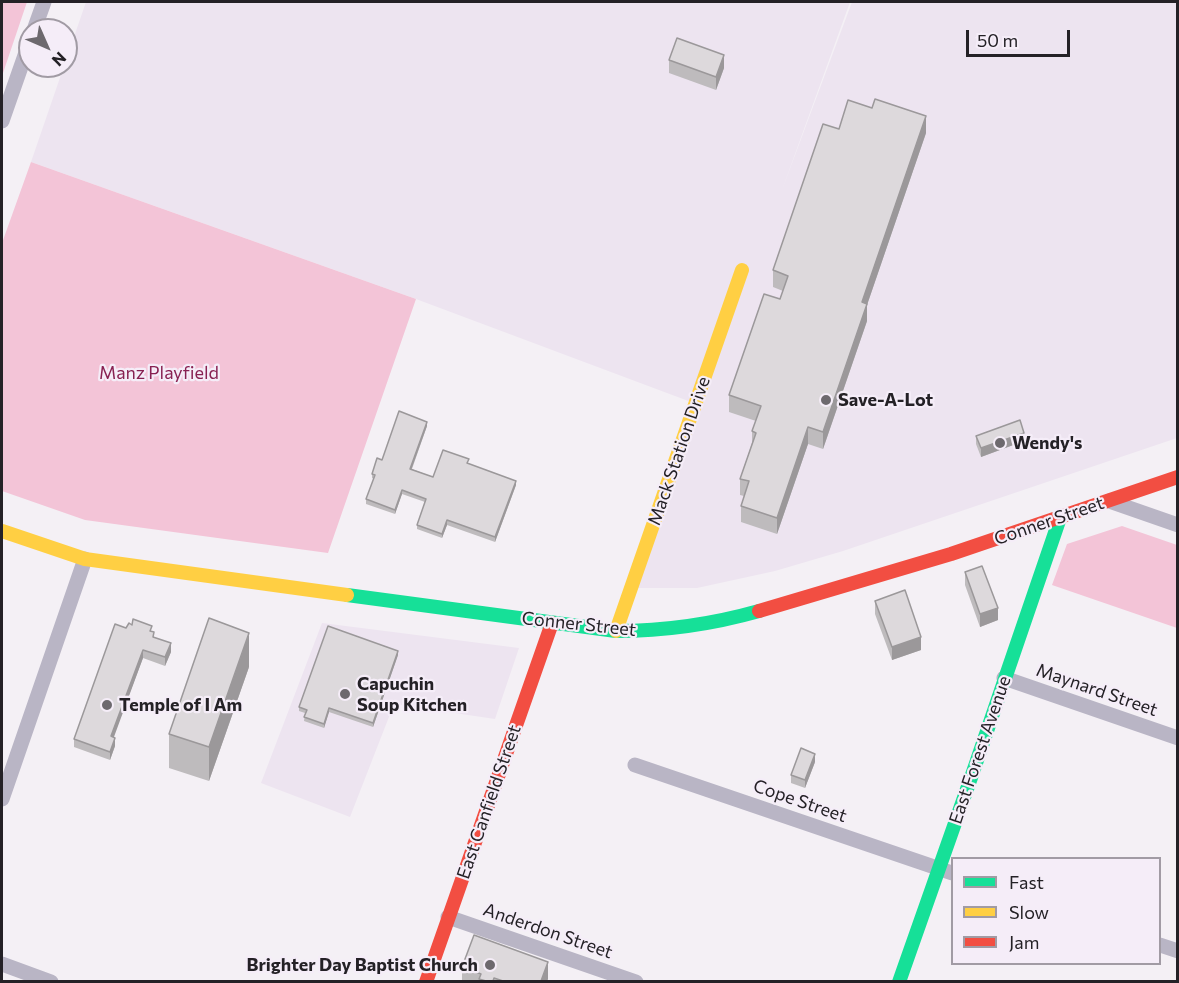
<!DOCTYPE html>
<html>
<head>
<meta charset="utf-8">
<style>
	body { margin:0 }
	#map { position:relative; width:1179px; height:983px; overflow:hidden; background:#f4f0f5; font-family:Commissioner,sans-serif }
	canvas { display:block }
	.frame { position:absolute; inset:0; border:3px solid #242126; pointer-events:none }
	.legend { position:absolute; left:951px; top:857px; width:210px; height:108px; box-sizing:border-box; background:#f5edf8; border:2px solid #a19ba4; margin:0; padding:8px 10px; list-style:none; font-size:18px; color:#242126 }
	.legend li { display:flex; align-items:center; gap:12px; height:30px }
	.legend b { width:30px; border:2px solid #a19ba4 }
	.north { position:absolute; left:18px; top:18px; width:60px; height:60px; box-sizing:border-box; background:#f5edf8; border:2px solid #a19ba4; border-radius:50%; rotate:135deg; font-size:16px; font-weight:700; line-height:24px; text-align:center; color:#242126 }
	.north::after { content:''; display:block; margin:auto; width:21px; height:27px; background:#6d696e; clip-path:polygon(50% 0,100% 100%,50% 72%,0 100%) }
	.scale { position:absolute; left:966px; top:30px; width:104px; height:27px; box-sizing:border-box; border:3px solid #242126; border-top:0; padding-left:8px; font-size:18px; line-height:21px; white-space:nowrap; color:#242126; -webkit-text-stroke:4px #f5edf8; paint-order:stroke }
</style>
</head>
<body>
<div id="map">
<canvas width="1179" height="983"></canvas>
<div class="frame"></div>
<ul class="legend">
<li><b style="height:8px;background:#16e098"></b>Fast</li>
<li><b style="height:8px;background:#ffcf43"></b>Slow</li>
<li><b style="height:8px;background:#f24e42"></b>Jam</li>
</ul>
<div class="north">N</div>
<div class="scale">50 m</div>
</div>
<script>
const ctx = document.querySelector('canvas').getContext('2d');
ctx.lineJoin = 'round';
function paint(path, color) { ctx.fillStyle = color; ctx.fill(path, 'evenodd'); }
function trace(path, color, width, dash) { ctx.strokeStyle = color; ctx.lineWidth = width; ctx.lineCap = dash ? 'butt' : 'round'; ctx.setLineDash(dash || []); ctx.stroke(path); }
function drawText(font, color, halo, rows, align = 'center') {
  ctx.font = font + ' Commissioner,sans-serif'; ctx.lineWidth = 4.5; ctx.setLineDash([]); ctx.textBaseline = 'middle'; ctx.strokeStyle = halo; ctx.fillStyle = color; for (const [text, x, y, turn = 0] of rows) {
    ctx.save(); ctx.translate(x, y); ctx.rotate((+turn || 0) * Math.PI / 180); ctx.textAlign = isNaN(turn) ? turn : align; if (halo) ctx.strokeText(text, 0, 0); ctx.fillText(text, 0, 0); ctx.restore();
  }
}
paint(new Path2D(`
	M86,2H850L782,190L852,2H1177V438L843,551L775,571L697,588H632L691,402L416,299L31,162L64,66H66V60Z
	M322,623L519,648L495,719L394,704L350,817L261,783Z`), '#ede4f0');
paint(new Path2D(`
	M2,2H27L2,76Z
	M31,162L416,299L328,553L85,520L2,491V243Z
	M1122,526L1177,545V628L1052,585L1067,544Z`), '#f3c4d7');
trace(new Path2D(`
	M34,30L44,2
	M2,121L30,41
	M1109,501L1178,525
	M1004,678L1178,738
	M635,765L952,873
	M2,799L85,559
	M448,917L636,982
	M1160,945L1178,951
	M2,964L51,982`), '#b9b5c5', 15);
trace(new Path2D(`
	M347,595L616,631C664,631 713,624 759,611
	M899,982L973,772L1060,518`), '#16e098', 14);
trace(new Path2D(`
	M2,531L85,559L347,595
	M616,631L742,270`), '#ffcf43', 14);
trace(new Path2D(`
	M759,611L951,554L1178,477
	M426,982L552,623`), '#f24e42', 14);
paint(new Path2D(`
	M669,60L724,68L716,90L669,73Z
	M839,129L926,133L867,305V321L823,449L808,444L777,534L741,522V506L744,496L740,495V479L752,443V431L756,421L729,412V395L780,299L783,291L773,287V270Z
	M427,426L412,469L433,477L468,464L516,485L495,542L447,525L442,538L417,529V525L425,502L402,494L395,514L366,504V499L374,479L372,478V474L382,460Z
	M976,436L1024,441L981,457L976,444Z
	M965,572L998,620L980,627L965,585Z
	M875,601L921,650L892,660L875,614Z
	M132,625L152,632L154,638L171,652L165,666L143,658L113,737L115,746L110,760L74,747V739L126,628Z
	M398,655L373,727L329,712L324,728L304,721L305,713L299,711V707Z
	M249,667L209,781L169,768V734Z
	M815,762L805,788L791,783V775Z
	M462,967L548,979L547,981H462Z`), '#bebbbd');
paint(new Path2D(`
	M724,55V68L716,90V77Z
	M926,116V133L867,305V321L823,449V432L862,302Z
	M427,422V426L410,473V469Z
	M808,427V444L777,534V518Z
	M1024,433V441L981,457V448Z
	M516,481V485L495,542V537Z
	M402,490V494L395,514V510Z
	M447,520V525L442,538V534Z
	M998,608V620L980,627V614Z
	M249,633V667L209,781V747Z
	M921,637V650L892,660V647Z
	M171,643V652L165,666V657Z
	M143,650V658L111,745V736Z
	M398,651V655L373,727V723Z
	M329,708V712L324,728V724Z
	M115,738V746L110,760V752Z
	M815,754V762L805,788V780Z
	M548,962V979L547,981H541Z`), '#9b989a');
const building = new Path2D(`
	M677,38L724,55L716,77L669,60Z
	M875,99L926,116L862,302L867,304L823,432L808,427L777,518L741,506L749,481L740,479L756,433L752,431L761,406L729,395L764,294L780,299L788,276L773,270L823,124L839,129L848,100L872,108Z
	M399,411L427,422L410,469L433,477L443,450L469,459L467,463L516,481L495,537L447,520L442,534L417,525L426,499L402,490L395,510L366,499L375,475L372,474L377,458L382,460Z
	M1020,420L1024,433L981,448L976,436Z
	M982,566L998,608L980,614L965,572Z
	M905,590L921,637L892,647L875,601Z
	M209,618L249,633L209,747L169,734Z
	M133,619L152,626L150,631L154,632L153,637L171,643L165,657L143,650L111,736L115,738L110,752L74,739L115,624L126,628L129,623L132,625Z
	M328,626L398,651L373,723L329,708L324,724L304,717L307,710L299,707Z
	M801,748L815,754L805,780L791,775Z
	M474,935L548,962L541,981H503L494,978L493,981H486L479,979L481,974L462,967Z`);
paint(building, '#ddd9dc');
trace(building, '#9b989a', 1.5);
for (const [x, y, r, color] of [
	[826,400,6,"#6d696e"],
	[1000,443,6,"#6d696e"],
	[345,694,6,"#6d696e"],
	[107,705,6,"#6d696e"],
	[490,965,6,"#6d696e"]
]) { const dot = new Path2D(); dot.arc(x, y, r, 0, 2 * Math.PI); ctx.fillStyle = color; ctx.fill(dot); trace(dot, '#f5edf8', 2); }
drawText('18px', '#882152', '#f5edf8', [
	["Manz Playfield",159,373]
]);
drawText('bold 18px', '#242126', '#f5edf8', [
	["Save-A-Lot",838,400],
	["Wendy's",1012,443],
	["Capuchin",357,684],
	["Soup Kitchen",357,705],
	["Temple of I Am",119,705],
	["Brighter Day Baptist Church",478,965,"right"]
], 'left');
drawText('18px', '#242126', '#f5edf8', [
	["Mack Station Drive",679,451,-71],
	["Conner Street",1049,521,-19],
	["Conner Street",579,624,6],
	["Maynard Street",1097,690,19],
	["East Forest Avenue",980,750,-71],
	["Cope Street",800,801,19],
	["East Canfield Street",489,802,-71],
	["Anderdon Street",548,931,19]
]);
</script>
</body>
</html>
